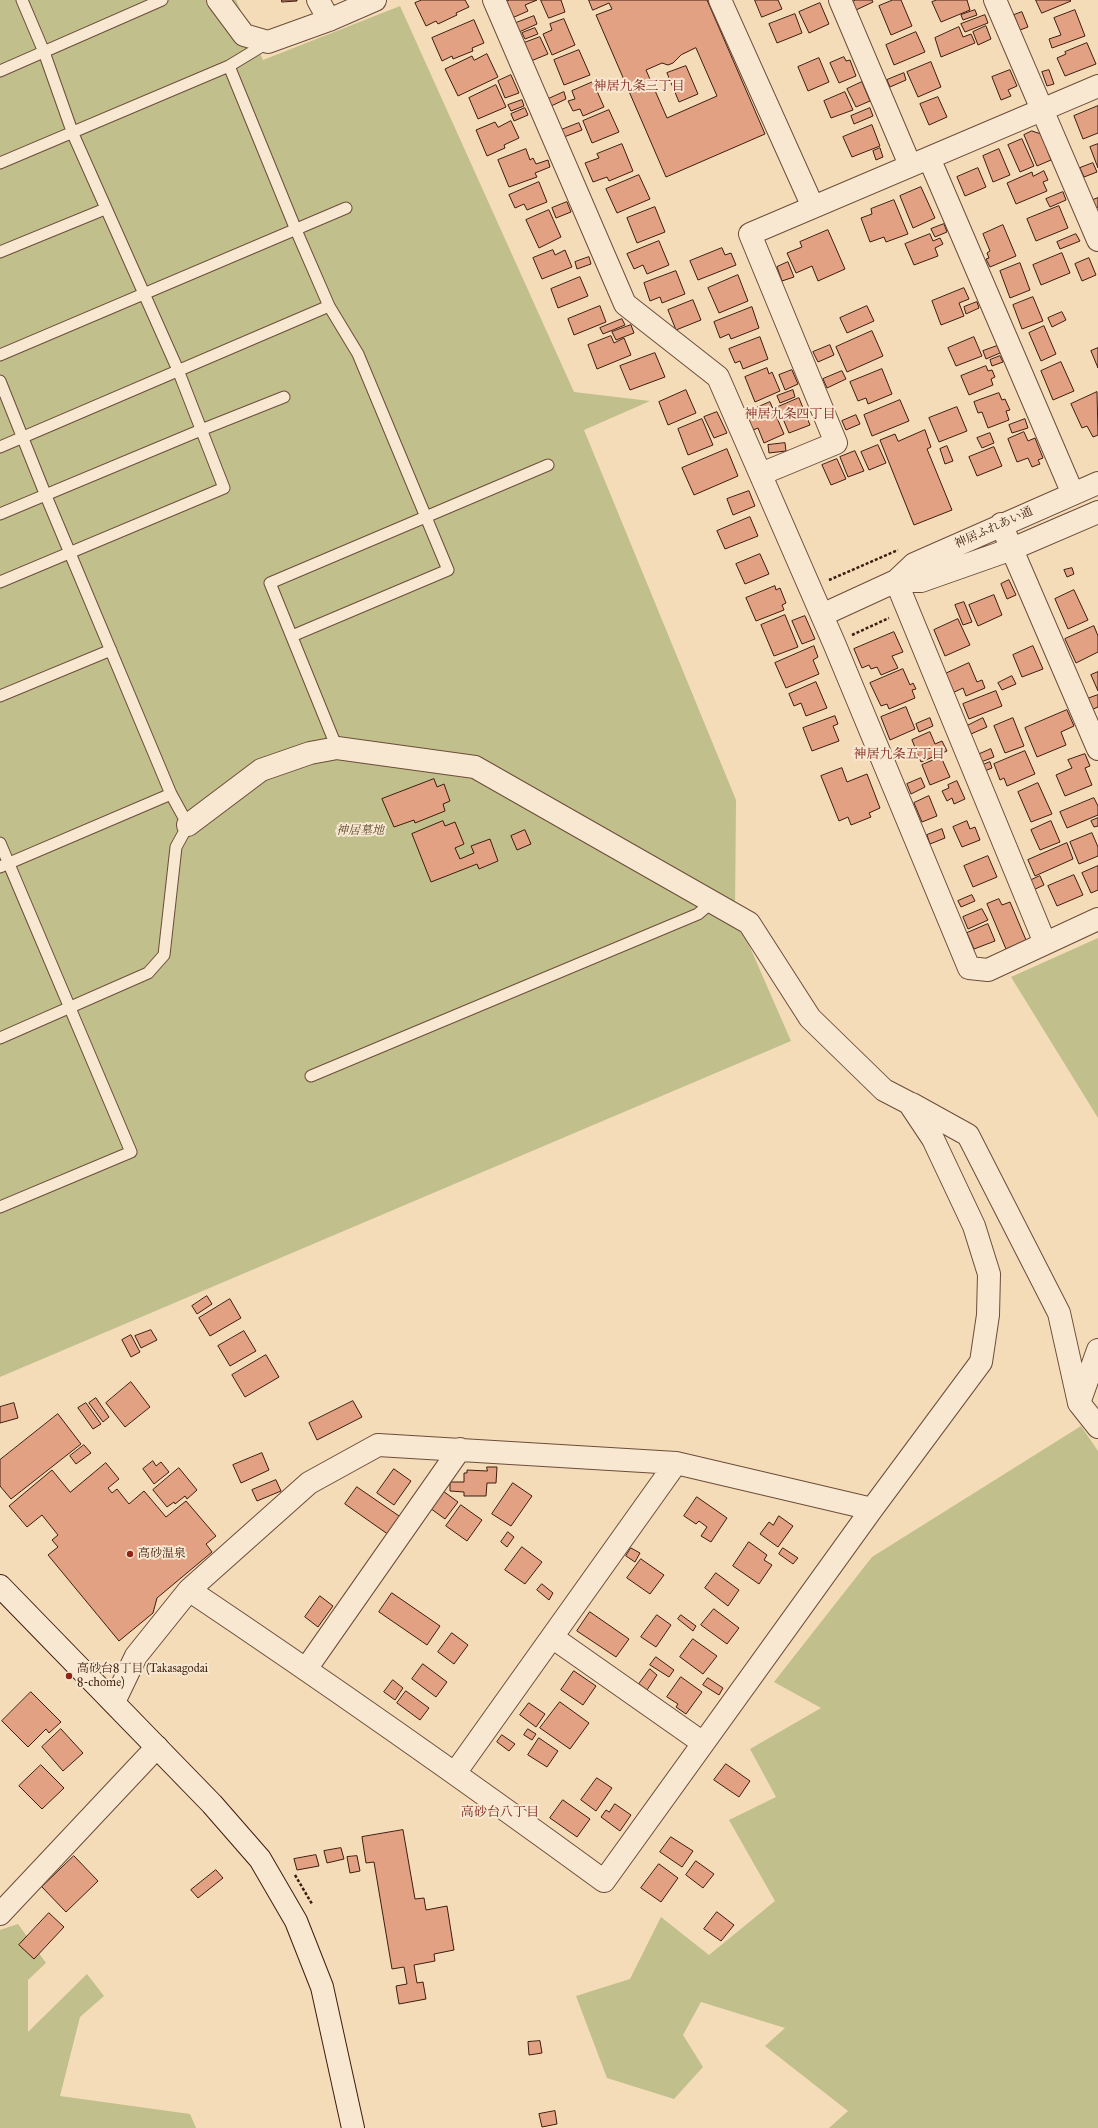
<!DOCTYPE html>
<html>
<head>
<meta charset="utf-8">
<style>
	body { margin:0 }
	canvas { display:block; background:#f4dcb9 }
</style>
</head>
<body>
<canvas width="1098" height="2128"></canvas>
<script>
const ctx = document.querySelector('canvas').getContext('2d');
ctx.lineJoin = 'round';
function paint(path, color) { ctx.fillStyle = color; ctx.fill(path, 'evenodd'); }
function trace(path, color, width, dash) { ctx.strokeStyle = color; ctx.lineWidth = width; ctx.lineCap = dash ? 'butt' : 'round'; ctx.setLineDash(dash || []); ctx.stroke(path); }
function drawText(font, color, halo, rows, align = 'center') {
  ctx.font = font + ' "IM FELL Great Primer","Noto Serif JP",serif'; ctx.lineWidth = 4; ctx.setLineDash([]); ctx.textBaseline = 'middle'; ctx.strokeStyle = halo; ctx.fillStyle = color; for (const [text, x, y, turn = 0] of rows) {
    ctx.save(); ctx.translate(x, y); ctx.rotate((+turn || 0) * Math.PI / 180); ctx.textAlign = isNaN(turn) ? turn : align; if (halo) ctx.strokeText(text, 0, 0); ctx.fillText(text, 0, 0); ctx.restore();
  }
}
paint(new Path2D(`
	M0,0H236L263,60L400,6L574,392L650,401L584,430L736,800L735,913L791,1041L0,1377Z
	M1098,938V1118L1011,977Z
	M1081,1426L1098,1451V2128H829L848,2111L765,2046L785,2028L701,2002L683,2035L703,2067L674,2099L607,2078L576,1996L630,1979L661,1917L709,1955L775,1901L729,1820L776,1797L750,1749L821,1708L774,1682L872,1557Z
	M18,1924L46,1963L28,1980V2032L87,1974L104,1996L80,2017L60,2096L190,2114L196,2128H0V1930Z`), '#c1bf8b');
const building = new Path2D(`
	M282,0H297V1L282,2Z
	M422,0H465L469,7L456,13L457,15L438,24L436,21L426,26L415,3Z
	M510,0H537L525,5L528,11L512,18L505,2Z
	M541,0H561L565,12L549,18Z
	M589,0H707L765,134L666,177L596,15L612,9L609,3L593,10ZM696,48L717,96L667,118L646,70L662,63L668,65L673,63L681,55Z
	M755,0H778L782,9L762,17Z
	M856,0H872L873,2L856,10L852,2Z
	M893,0H901L912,26L891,35L879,6Z
	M937,0H967L970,10L941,22L932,2Z
	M1036,0H1070L1071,1L1042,13Z
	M820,3L829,24L809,33L799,12Z
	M975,10L977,15L963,20L961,15Z
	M1075,10L1085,36L1052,48L1049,39L1061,35L1054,18Z
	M1022,12L1028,27L1020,30L1014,15Z
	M795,14L802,33L777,43L769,24Z
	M985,15L988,23L965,32L961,24Z
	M534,16L537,24L519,32L516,23Z
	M564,19L575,45L552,55L543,34L552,30L550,24Z
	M474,20L484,43L472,48L473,51L453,59L452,56L442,61L432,38Z
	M986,26L991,39L978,45L973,32Z
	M959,27L963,37L971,34L975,43L941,57L935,38Z
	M535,28L538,34L525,39L522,33Z
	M916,32L925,52L894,65L886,45Z
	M540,37L548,54L531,61L524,43Z
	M1087,43L1096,64L1065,76L1057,58L1066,54L1065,52Z
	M579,50L590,75L564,85L554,60Z
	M487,54L498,77L458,96L445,69L472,56L474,60Z
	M844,57L846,61L850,60L856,76L839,83L830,63Z
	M819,58L829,82L808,91L798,67Z
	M931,62L941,87L918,97L907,72Z
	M686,66L698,94L679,102L667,73Z
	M1010,70L1017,86L1008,90L1011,96L1001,100L992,77Z
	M1049,70L1054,84L1047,86L1042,72Z
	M904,73L906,80L890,87L887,80Z
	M511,75L519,93L505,98L498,81Z
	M593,82L604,107L583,116L580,109L573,111L568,101L575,99L572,91Z
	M862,82L870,101L856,107L847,89Z
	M496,85L506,107L478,119L469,98Z
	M564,92L566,99L549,107L546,100Z
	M845,92L853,110L831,118L824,101Z
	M938,97L947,117L929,125L920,104Z
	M522,100L524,106L511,111L508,105Z
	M1098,106V133L1083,139L1074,116Z
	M525,108L528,115L514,121L511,114Z
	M870,108L873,116L854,124L851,116Z
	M609,110L619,132L592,143L583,121Z
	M511,121L519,138L504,145L505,148L487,156L476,130L495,122L498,127Z
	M579,123L582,130L564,137L561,130Z
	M872,125L880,146L852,157L843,137Z
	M1032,131L1041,134L1051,160L1037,166L1024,135Z
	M1022,139L1034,166L1020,172L1008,145Z
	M622,144L633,171L609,181L607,177L593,182L585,163L599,158L597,154Z
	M1098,144V168L1090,147Z
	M880,148L883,157L876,160L873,151Z
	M526,149L530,160L533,158L536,164L548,160L550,167L535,173L537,177L509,187L498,160Z
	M999,149L1010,175L993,182L983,156Z
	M1093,163L1097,172L1084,177L1080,168Z
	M978,168L986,187L965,196L957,177Z
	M1044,171L1048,180L1043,182L1047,191L1016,204L1007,183L1032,172L1033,176Z
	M639,175L650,199L617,213L606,189Z
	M539,182L547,202L527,210L524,204L515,208L509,195Z
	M921,187L935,218L913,228L900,196Z
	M1063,192L1066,200L1050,207L1046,199Z
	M1098,198V207L1096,208L1093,200Z
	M894,200L908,234L886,242L884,237L870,242L861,218L872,214L871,209Z
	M567,202L571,212L556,218L552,208Z
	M1059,206L1068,228L1036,241L1027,219Z
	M655,207L665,232L637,243L627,218Z
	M549,210L561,237L539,248L526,220Z
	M944,224L947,232L935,237L931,229Z
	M1003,225L1016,256L990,267L986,259L989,258L987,253L990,251L983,234Z
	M828,230L845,269L818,281L812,266L796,273L787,253L802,247L800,242Z
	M930,234L933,241L940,238L943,244L935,248L938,256L914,265L905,244Z
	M1076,234L1080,241L1060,249L1057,242Z
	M659,241L669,265L647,274L643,265L634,269L627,254Z
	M722,248L725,255L731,253L736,265L698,280L690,261Z
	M553,250L555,255L565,250L572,267L542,279L533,258Z
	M1062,253L1070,273L1041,285L1033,265Z
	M589,257L591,264L577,269L575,262Z
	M1089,258L1096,275L1082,281L1075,264Z
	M788,262L794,277L782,281L777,267Z
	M1020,263L1030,290L1010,298L1000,271Z
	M676,271L685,294L662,303L660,297L650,301L644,283Z
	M738,275L748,301L719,313L708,288Z
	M580,277L588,296L558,308L551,289Z
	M964,288L969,299L959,303L964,316L941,325L932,301Z
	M1033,297L1043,321L1022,329L1013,305Z
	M693,300L701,320L676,330L668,310Z
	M977,302L979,308L966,314L964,307Z
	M600,306L606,322L574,335L568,319Z
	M867,306L874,321L847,333L840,318Z
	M752,307L759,328L731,339L729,334L720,338L714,322Z
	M1062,312L1066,320L1052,327L1048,318Z
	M622,319L625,325L603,334L600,328Z
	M631,325L634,333L616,340L612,332Z
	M1044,326L1056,354L1041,361L1029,333Z
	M872,331L883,356L847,372L836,347Z
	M611,336L614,343L624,338L631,355L597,369L588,345Z
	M760,337L768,359L743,369L740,361L735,363L729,349Z
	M974,337L982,356L956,366L948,348Z
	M830,345L834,355L818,362L813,352Z
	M997,346L1000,353L986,359L983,351Z
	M1098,348V368L1091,351Z
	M655,353L665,377L630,390L620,366Z
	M1000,356L1003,362L992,366L990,360Z
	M1061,362L1074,391L1053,400L1041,371Z
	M986,366L988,371L992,370L995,377L991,379L993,385L969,395L961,376Z
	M767,368L769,374L772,372L780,391L755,402L745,377Z
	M882,369L892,394L868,404L866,398L858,401L850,382Z
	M792,370L798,384L785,390L779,375Z
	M842,371L846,379L827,388L823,379Z
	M686,390L696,413L668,425L659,402Z
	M793,390L795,397L780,403L777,396Z
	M1097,392L1098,435L1093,437L1087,426L1082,428L1071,404Z
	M999,393L1002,400L1005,399L1010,410L1006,411L1009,420L988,428L982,412L978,413L974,402Z
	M799,398L810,425L789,433L778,407Z
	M900,400L909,421L872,436L864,415Z
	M770,402L784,434L764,443L758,428L753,430L745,413Z
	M957,407L967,431L939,442L929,418Z
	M717,412L727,433L714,438L704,417Z
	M856,415L860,424L846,430L842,421Z
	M702,419L713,445L688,455L678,429Z
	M1025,419L1028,428L1012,433L1009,425Z
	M925,430L931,447L927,449L952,510L914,525L880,440L895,434L898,441Z
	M1024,432L1028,441L1035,438L1043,458L1038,460L1040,464L1032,467L1028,458L1017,462L1008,439Z
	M990,433L994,443L982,448L977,438Z
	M785,443L786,451L769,453L768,445Z
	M878,445L886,463L869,470L861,452Z
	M947,446L953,461L945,464L940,449Z
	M994,447L1002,466L977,476L969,457Z
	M727,449L738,476L694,495L682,468Z
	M855,451L864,471L848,477L840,457Z
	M837,459L846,479L831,485L822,465Z
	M749,491L755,506L733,515L727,499Z
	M750,517L758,536L725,549L717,531Z
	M760,554L769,574L745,584L736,564Z
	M1072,568L1074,574L1067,577L1064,570Z
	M1009,580L1016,595L1007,599L1001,584Z
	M775,586L776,590L780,588L786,603L782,605L784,610L756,621L746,598Z
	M1074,590L1088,620L1068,629L1055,599Z
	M994,595L1002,615L978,626L969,605Z
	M964,602L972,622L963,625L955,605Z
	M785,615L798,647L774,656L761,625Z
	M805,616L815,639L802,644L792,621Z
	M958,619L970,645L945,656L934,630Z
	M1094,626L1098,636V652L1076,663L1065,639Z
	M894,632L903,652L892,656L898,668L881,675L877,667L871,669L869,665L862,668L854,649Z
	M814,646L818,657L813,660L819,674L786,688L775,663Z
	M1033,646L1043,669L1022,677L1013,655Z
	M969,663L977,682L982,680L985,688L966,696L963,688L948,695L945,674Z
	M903,669L910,685L913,683L916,689L912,690L915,698L889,709L887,704L881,706L870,683Z
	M1098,672V691L1091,675Z
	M1012,676L1016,684L1002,690L998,683Z
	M816,682L827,708L806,716L801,703L794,706L789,694Z
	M996,691L1002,706L969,719L963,704Z
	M1098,695V707L1091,710L1087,699Z
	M906,707L915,729L890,740L881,717Z
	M1067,710L1074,726L1061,732L1066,745L1037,757L1025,728Z
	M835,716L838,724L833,726L839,741L812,751L803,728Z
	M930,718L933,726L919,732L916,724Z
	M983,718L987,727L971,734L967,726Z
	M1013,718L1024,746L1005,753L994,726Z
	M930,732L935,744L942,741L947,751L921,762L912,740Z
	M991,749L994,757L976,764L973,757Z
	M1025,751L1035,774L1007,786L1004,778L1000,780L994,764Z
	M1085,754L1090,766L1085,768L1092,785L1065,796L1056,775L1072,768L1068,760Z
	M941,757L950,777L930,785L922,765Z
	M990,762L992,768L980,773L978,767Z
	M842,768L847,782L867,774L880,808L869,813L871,817L851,825L848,817L839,821L821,776Z
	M921,778L925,787L911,794L907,784Z
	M434,779L437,787L444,784L450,801L443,804L445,811L415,823L414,820L394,827L382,799Z
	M957,781L965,799L954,804L952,798L947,801L942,791L949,788L948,785Z
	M1038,783L1052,814L1031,822L1018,792Z
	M929,796L937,816L922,822L914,803Z
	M1094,798L1098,806V815L1067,828L1060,812Z
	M1098,818V826L1094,827L1091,821Z
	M443,821L445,826L455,822L464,844L455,848L460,859L474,853L471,846L490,839L498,861L479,869L477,864L431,882L412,834Z
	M967,821L970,829L975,827L980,840L962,847L953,827Z
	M1051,821L1060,842L1040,850L1031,830Z
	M942,829L945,838L930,844L927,835Z
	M525,830L531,844L517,850L511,836Z
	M1092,833L1098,847V856L1079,864L1070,842Z
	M1067,843L1073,859L1035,876L1028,860Z
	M988,856L997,877L973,887L964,866Z
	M1098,866V890L1091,893L1082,873Z
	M1074,875L1083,895L1057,906L1048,886Z
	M1040,876L1044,885L1031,891L1027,882Z
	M972,895L975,901L961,907L958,901Z
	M999,899L1002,905L1010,902L1026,940L1006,949L987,904Z
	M982,909L988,920L968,929L963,917Z
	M988,924L995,941L974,949L967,933Z
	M207,1296L212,1304L197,1314L192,1306Z
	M230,1299L241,1318L210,1336L199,1318Z
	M151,1330L157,1340L141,1348L135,1336Z
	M244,1331L256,1351L230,1366L218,1346Z
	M131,1335L140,1352L131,1357L122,1340Z
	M266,1355L279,1377L245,1397L232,1375Z
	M131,1382L150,1407L125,1427L106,1403Z
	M96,1398L109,1417L103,1422L89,1403Z
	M353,1401L362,1417L317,1440L309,1423Z
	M14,1403L18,1418L0,1423V1407Z
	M86,1403L101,1424L93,1429L78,1408Z
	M58,1414L81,1444L11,1499L0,1486V1460Z
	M84,1445L91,1453L76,1464L70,1456Z
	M262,1453L269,1470L241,1483L233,1465Z
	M153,1461L156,1466L161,1462L169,1472L154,1484L143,1469Z
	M106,1463L119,1479L108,1488L112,1493L117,1489L129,1504L144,1491L166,1517L186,1501L216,1536L206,1544L212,1552L157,1598L153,1613L119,1641L48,1555L58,1547L52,1540L58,1535L42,1515L27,1527L9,1506L52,1470L70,1492Z
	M487,1467H497L496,1483H487L486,1496H464V1492L450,1491V1482H464V1473H467V1470L487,1471Z
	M179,1468L197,1490L187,1499L185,1496L175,1504L174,1502L167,1507L153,1490Z
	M394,1469L411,1481L394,1505L377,1493Z
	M276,1480L281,1491L257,1501L252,1490Z
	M513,1483L532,1496L511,1526L492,1514Z
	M357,1487L402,1518L389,1535L345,1504Z
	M443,1491L458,1502L445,1519L430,1508Z
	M697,1497L727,1518L711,1542L701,1536L707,1527L699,1521L696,1524L684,1516Z
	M461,1505L482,1520L467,1541L446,1526Z
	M779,1516L793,1526L778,1547L760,1534L769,1522L773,1525Z
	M508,1532L514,1537L507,1547L501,1542Z
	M749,1542L767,1555L764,1560L772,1565L759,1584L733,1566Z
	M522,1547L542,1562L525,1584L505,1570Z
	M631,1548L640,1553L635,1562L626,1556Z
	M783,1548L798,1558L793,1564L779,1554Z
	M641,1559L664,1575L650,1594L627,1578Z
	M716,1573L739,1590L728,1606L705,1588Z
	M542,1584L553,1593L549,1600L537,1590Z
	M392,1593L440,1626L427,1645L379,1612Z
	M320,1596L333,1606L318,1627L305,1617Z
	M714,1609L739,1628L727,1644L701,1625Z
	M590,1612L629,1639L616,1657L577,1631Z
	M657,1615L671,1625L656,1647L641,1637Z
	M681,1615L696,1626L693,1631L678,1619Z
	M452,1633L468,1645L454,1664L438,1652Z
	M693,1639L717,1656L703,1674L680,1657Z
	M656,1657L674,1670L669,1677L650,1665Z
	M423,1664L447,1682L436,1697L412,1679Z
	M650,1669L657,1675L647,1690L639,1684Z
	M574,1671L596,1686L583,1705L561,1690Z
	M681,1677L702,1692L686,1714L676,1707L678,1704L667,1697Z
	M708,1678L723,1688L719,1695L703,1685Z
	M393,1680L403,1688L395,1700L384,1692Z
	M406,1691L429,1708L420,1720L397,1703Z
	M31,1692L61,1722L49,1733L46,1729L28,1747L2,1721Z
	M560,1702L589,1723L570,1749L540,1728Z
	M529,1703L545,1714L536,1727L520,1715Z
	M61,1729L83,1753L63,1771L42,1747Z
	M528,1729L536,1734L532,1740L524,1735Z
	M502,1735L515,1744L509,1751L497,1742Z
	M539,1738L558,1751L547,1767L528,1755Z
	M726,1764L750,1781L739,1797L714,1780Z
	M41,1765L64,1788L42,1809L19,1786Z
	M597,1778L612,1788L596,1811L581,1800Z
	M563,1800L590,1819L577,1837L550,1818Z
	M615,1804L631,1815L620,1831L601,1817L606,1810L609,1812Z
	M403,1830L415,1899L424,1898L426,1910L447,1906L454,1950L434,1954L435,1961L414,1965L417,1983L423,1982L426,1999L399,2004L396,1986L407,1984L404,1967L392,1969L374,1862L366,1863L362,1837Z
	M671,1837L693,1851L682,1867L660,1852Z
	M341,1848L344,1859L327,1863L324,1851Z
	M316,1855L319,1866L297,1870L294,1859Z
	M74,1856L98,1881L66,1912L42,1887Z
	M357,1856L360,1871L350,1873L347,1857Z
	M696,1861L714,1874L703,1888L686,1875Z
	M659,1864L678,1878L661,1902L641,1888Z
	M216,1870L223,1878L198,1898L191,1890Z
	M717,1912L734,1925L721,1941L704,1929Z
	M49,1913L64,1927L34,1959L19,1945Z
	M540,2041L542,2053L529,2055L528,2042Z
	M555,2111L557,2124L542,2127L539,2114Z`);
paint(building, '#e3a184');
trace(building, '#3f1d0e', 1);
const lane = new Path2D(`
	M229,66L296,230L329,306L358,354L448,570L292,636
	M0,71L162,0
	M0,163L229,66L267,43
	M0,252L105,209
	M0,355L346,208
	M0,381L46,496L171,794L188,825L176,847L164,955L148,973L0,1038
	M0,447L329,306
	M0,514L201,430L284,397
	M0,582L224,488L178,370L73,134L44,52L22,0
	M0,696L111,650
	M337,748L270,583L548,465
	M0,843L131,1152L0,1207
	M0,867L171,794
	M311,1076L698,914L712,902`);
const street = new Path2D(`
	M218,0L244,35L268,42L329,20L375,0
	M318,0L329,20
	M494,0L625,304L718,377L834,643L969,968L988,970L1098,919
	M720,0L813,207
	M840,0L910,165
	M995,0L1098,240
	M929,158L1073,494
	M761,474L836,443L750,234L1098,86
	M1001,524L1098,749
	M896,581L1045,943
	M896,581H921L1012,549L1098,512
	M822,615L896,581L914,564L1098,483
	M188,825L261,770L310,753L337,748L475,767L749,923L810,1018L884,1090L909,1103L933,1139L974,1226L989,1274L988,1315L981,1362L872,1509L604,1881C467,1781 329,1684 189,1590
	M912,1104L968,1135L1059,1313L1079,1403L1098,1427
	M1079,1403L1098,1350
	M552,1637L703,1743
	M306,1669L460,1449
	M114,1702L136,1656L189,1590L309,1483L378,1445L676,1463L872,1509
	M455,1773L676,1463
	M0,1914L157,1747`);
const secondary = new Path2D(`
	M0,1586L212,1804L260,1859L296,1921L322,1987L353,2128`);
trace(lane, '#6c4d39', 13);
trace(street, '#6c4d39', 24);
trace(secondary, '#3f1d0e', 24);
trace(new Path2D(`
	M829,580L898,550
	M852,635L889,618
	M295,1875L312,1904`), '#3f1d0e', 2.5, [3, 2]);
trace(lane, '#f8e8d2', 11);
trace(street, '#f8e8d2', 22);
trace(secondary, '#f8e8d2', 22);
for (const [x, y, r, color] of [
	[130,1554,4,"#8f2418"],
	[69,1676,4,"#8f2418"]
]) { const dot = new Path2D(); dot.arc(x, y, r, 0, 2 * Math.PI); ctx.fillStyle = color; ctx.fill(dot); trace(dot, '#f8e8d2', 1.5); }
drawText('12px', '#3f1d0e', '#f8e8d2', [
	["神居ふれあい通",994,528,-24]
]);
drawText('italic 12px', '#60462d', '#f8e8d2', [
	["神居墓地",360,831]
]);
drawText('12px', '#3f1d0e', '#f8e8d2', [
	["高砂温泉",138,1554],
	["高砂台8丁目 (Takasagodai",77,1669],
	["8-chome)",77,1683]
], 'left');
drawText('13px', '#7a1f14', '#f8e8d2', [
	["神居九条三丁目",639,87],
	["神居九条四丁目",790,415],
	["神居九条五丁目",899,755],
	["高砂台八丁目",500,1813]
]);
</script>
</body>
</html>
